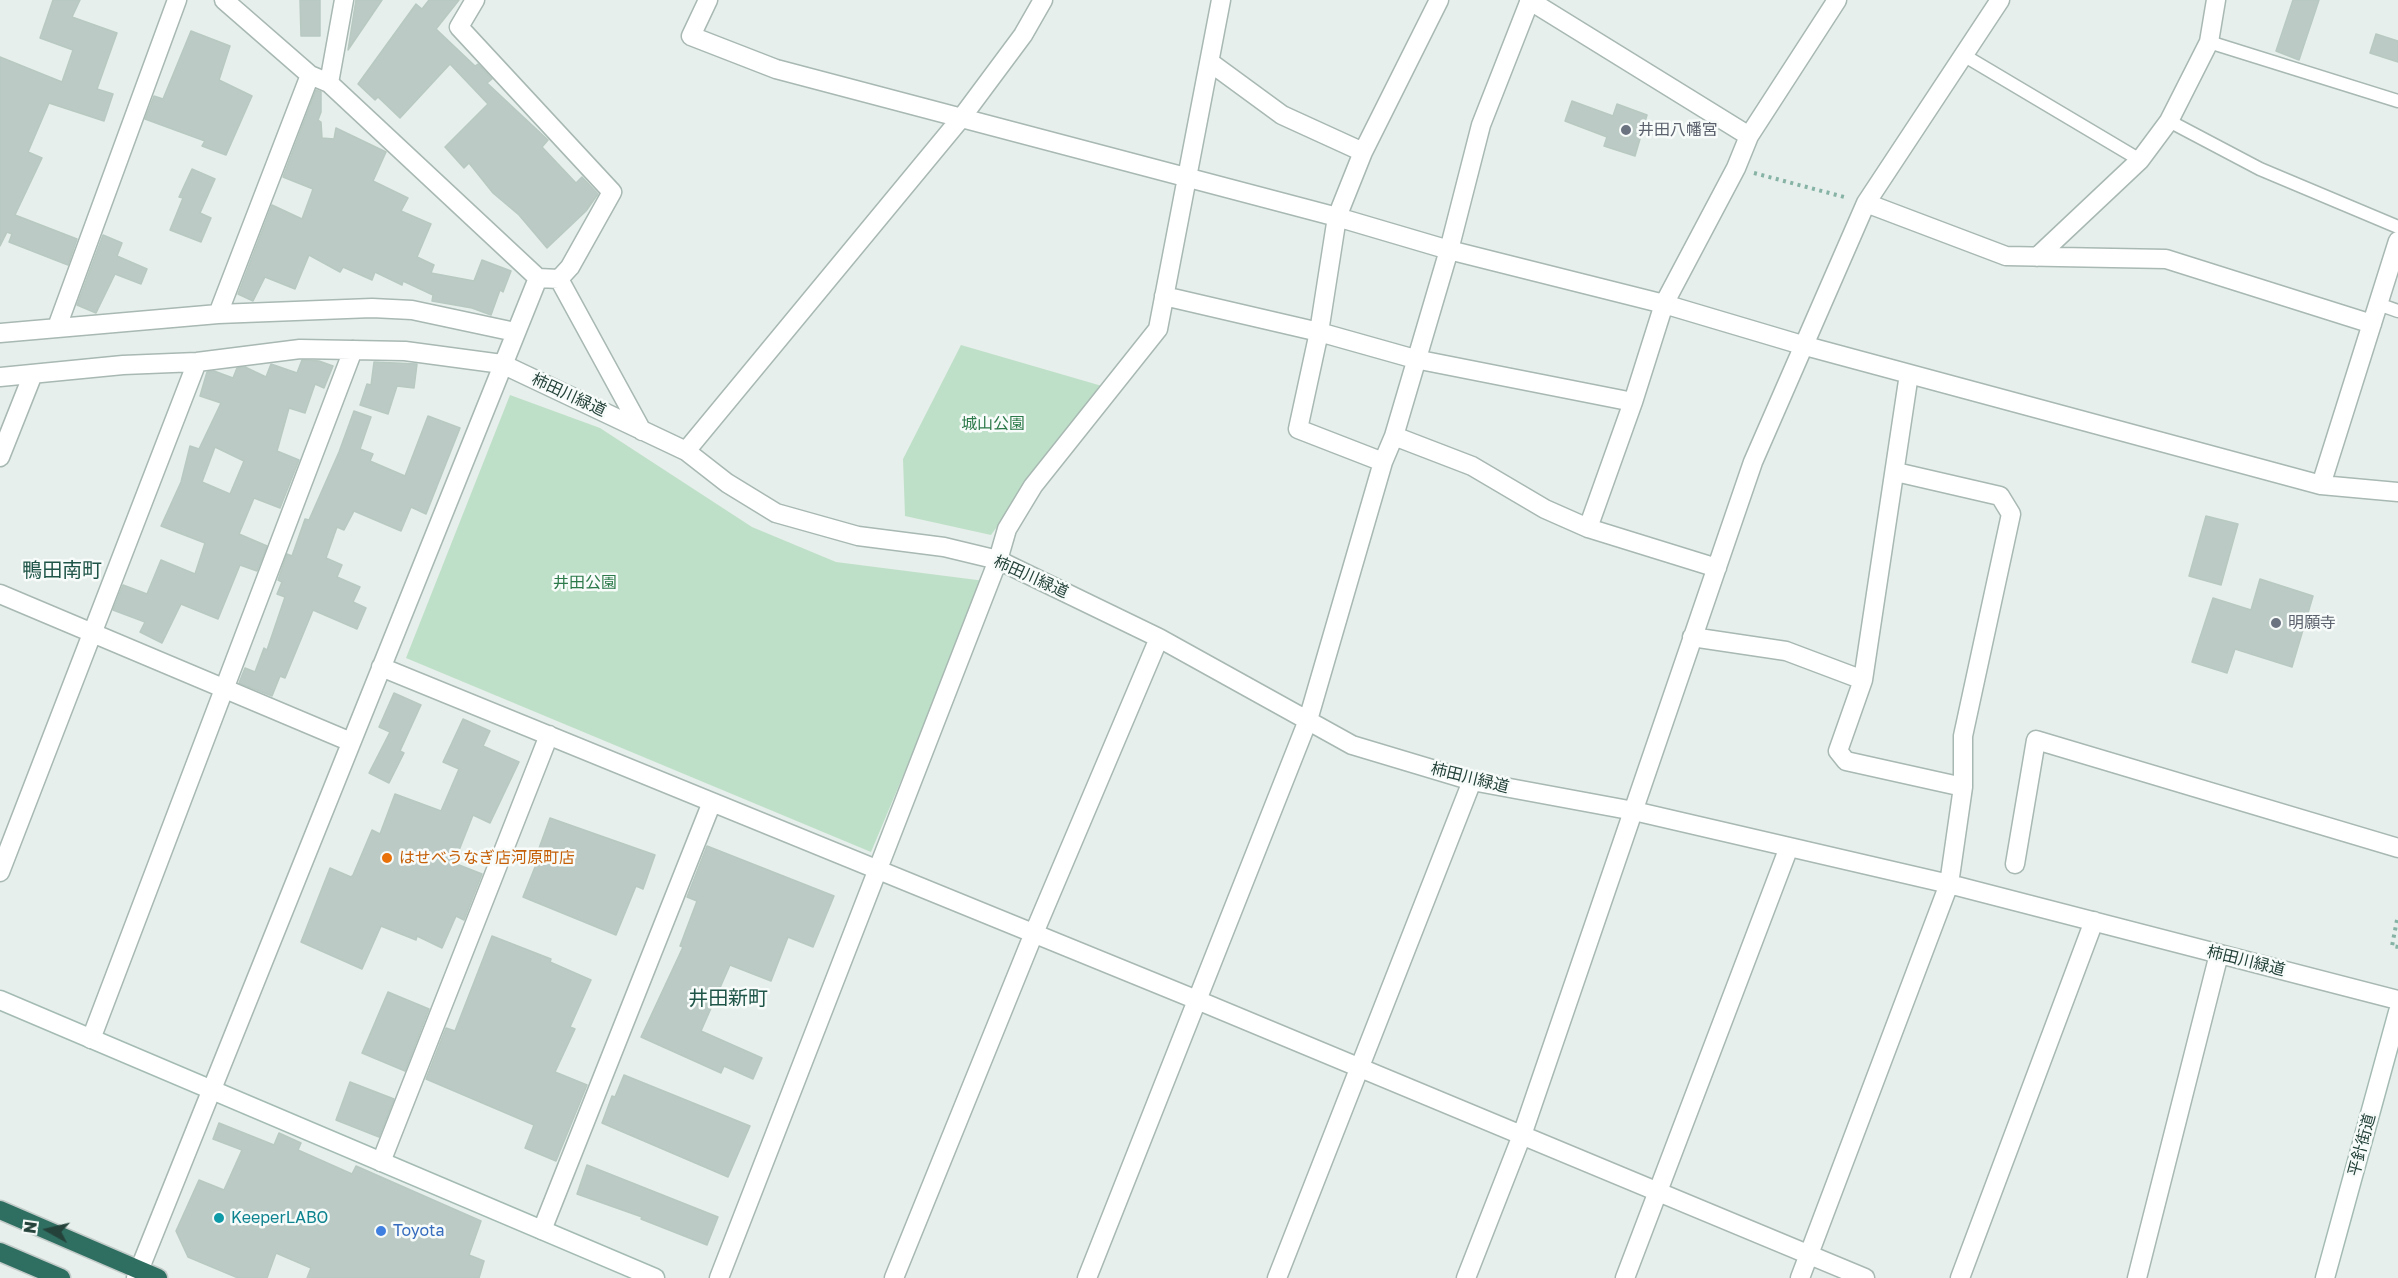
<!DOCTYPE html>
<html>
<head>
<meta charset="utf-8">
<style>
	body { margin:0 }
	#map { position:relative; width:2398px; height:1278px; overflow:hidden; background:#e6efeb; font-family:"Golos Text",sans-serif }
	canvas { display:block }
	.north { position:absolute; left:18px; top:1200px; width:60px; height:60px; -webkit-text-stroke:4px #f7fbf9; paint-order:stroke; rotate:278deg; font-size:16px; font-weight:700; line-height:24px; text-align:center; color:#24423a }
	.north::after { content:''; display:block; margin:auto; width:21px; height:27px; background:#24423a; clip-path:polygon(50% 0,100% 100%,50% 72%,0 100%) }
</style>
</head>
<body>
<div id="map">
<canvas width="2398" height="1278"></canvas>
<div class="north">N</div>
</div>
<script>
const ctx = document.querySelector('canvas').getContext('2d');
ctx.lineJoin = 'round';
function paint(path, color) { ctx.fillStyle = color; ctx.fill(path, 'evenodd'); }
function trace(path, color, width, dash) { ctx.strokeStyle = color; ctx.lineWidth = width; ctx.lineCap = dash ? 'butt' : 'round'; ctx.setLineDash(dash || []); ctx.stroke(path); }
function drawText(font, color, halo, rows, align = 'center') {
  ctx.font = font + ' "Golos Text","Noto Sans JP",sans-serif'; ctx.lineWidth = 5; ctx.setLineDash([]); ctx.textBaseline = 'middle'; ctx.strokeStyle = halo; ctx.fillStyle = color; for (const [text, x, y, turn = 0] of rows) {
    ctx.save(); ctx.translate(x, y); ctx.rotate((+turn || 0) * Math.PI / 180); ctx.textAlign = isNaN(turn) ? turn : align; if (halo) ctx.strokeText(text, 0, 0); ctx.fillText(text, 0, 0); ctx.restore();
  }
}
paint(new Path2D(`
	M961,345L1102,386L991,535L905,516L903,459Z
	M510,395L600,428L752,527L836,562L985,581L871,852L406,658Z`), '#bfe0c8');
const building = new Path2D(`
	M53,0H80L72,17L117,33L97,89L113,94L104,121L49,103L28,152L42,158L15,215L77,239L68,265L9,242L12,234L7,232L0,246V57L62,82L73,50L40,38Z
	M300,0H320V36H301Z
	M356,0H382L348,50Z
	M429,0H459L436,29L475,66L478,64L492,79L487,83L548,140L542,147L576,183L582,177L598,194L586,211L547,248L519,215L493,193L469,163L464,168L445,147L488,104L450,64L400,118L378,97L375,100L358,84L416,4L422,9Z
	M2293,0H2319L2299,60L2276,51Z
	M191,31L230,46L219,80L252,96L226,155L202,146L205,141L145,119L154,96L163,99Z
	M2376,34L2398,41V62L2370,53Z
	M316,90L321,92V112L318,120L321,122L322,138L334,139L336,128L386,152L373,181L408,198L401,211L431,224L417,257L434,265L431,273L474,281L482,260L511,271L503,292L500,290L491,315L472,308L432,301L433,295L403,281L402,285L375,272L372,280L343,267L340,272L309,255L295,289L265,277L253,301L238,294L272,205L302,219L313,189L283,177Z
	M1572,101L1613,116L1617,104L1647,115L1635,156L1604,146L1607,137L1565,121Z
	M192,169L215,179L200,213L211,218L201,242L170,230L183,198L179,197Z
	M103,235L122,243L117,256L147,269L141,284L115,274L96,313L77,305Z
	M302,360L319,361L333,366L324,388L315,384L305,413L289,408L277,451L299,460L280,508L254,498L239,534L267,546L257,571L240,565L218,619L181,604L162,643L140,632L145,622L113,610L123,585L147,594L161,560L195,574L205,543L161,526L181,482L190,446L199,449L221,403L200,396L207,372L214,371L233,378L237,368L245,367L266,377L271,364L297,373ZM215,447L244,461L230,494L202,482Z
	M374,362L417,364L414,388L397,386L388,414L360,405L367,384L371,385Z
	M354,411L371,417L360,449L373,454L370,461L405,476L428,416L460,428L426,514L411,507L401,531L354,511L344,530L337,527L326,558L342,565L337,577L360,587L353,602L366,608L357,629L313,610L285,678L280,676L272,696L239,683L245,668L255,672L264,648L267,650L285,597L277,594L282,582L278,580L287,554L292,556L305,519L309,520L339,452Z
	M2206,516L2238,524L2221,585L2189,576Z
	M2260,579L2313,596L2292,667L2235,649L2227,673L2192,662L2213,598L2251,610Z
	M394,693L421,705L400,751L404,753L389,783L369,773L390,732L379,727Z
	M463,719L490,731L483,746L519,762L490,823L473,815L454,863L482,874L464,920L456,916L442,948L417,936L416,940L381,926L362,969L301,942L330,868L351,877L353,875L372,830L380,834L395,794L441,811L459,769L443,762Z
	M550,818L655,855L643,889L636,886L616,935L523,897L541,852L538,851Z
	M707,846L834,896L813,947L788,937L771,981L730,965L701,1031L762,1058L753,1079L724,1066L721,1073L641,1037L683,947L680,946L697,901L687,897Z
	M492,936L551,959L550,962L591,980L570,1027L575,1029L555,1072L587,1085L556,1161L525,1148L534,1125L426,1079L446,1028L455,1031Z
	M388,992L429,1009L405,1071L362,1053Z
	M624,1075L750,1126L728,1177L602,1123L612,1096L615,1097Z
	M350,1082L394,1099L379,1137L336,1120Z
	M219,1123L274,1145L279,1133L301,1143L298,1150L352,1174L356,1166L481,1221L469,1255L484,1261L479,1278H307L311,1268L276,1253L267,1278H238L188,1257L176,1231L199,1180L224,1190L242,1150L213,1139Z
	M587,1165L718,1217L707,1245L641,1219L642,1217L577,1194Z`);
paint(building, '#bbcac4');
trace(building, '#b8c9c2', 1.5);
const lane = new Path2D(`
	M2209,42L2398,101
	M1965,56L2140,160
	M2169,121L2260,169L2398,227
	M2378,304L2398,311`);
const street = new Path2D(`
	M475,0L459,27L612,192L570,267L559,279L538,278
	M708,0L691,36L776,69L1337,217L1449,250L1664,304L1802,345L2321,485L2398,492
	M1529,0L1749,136L1837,0
	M1211,63L1282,115L1363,152
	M329,83L344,0
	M1866,203L2006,256L2166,259L2372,324
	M2037,257L2140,160L2169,121L2209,42L2216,0
	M559,279L642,431
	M1164,296L1319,332L1415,359L1633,402
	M218,314L310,75
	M57,327L177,0
	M0,333L218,314L372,308L412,310L515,332
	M1909,374L1863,680L1838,751L1846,761L1963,787
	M0,377L123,365L197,362L300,349L405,351L502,364L686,451L727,483L776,513L858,536L944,547L998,560L1159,638L1352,745L1472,781L1634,811L1949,884L2398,1000
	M1394,436L1472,466L1545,509L1588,528L1717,568
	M686,451L962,117L1023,35L1043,0
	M0,457L33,374
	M1383,462L1298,429L1319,332L1337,217L1363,152L1439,0
	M2321,485L2398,241
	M1588,528L1633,402L1664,304L1736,168L1749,136
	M0,594L351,742
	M1692,637L1786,651L1863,680
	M381,667L1197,1000L1865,1278
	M2015,864L2036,740L2398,848
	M0,872L197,362
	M91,1039L353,350
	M381,1162L549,735
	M542,1230L712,802
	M136,1278L538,278L329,83L310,75L224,0
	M719,1278L998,560L1007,529L1033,486L1158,329L1221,0
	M894,1278L1034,933L1159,638
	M1087,1278L1308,720L1383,462L1394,436L1449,250L1481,125L1530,0
	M1277,1278L1472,781
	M1466,1278L1522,1135L1753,462L1866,203L2000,0
	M1625,1278L1789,847
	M1800,1278L1949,884L1963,787V736L2011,514L2000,496L1896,472
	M1960,1278L2094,921
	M2137,1278L2219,954`);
const secondary = new Path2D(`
	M0,1000L655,1278
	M2325,1278L2398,1012`);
const highway = new Path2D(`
	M0,1210L158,1278
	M0,1252L61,1278`);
trace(lane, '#a8b8b2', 15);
trace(street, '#a8b8b2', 21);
trace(secondary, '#a4bbb3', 21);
trace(highway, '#c2cac8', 21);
trace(new Path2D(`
	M1754,173L1848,198
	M2397,920L2392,946L2398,947`), '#86b3a5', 4, [3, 4.5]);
trace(lane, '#fff', 12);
trace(street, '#fff', 18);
trace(secondary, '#fff', 18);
trace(highway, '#2f6f62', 18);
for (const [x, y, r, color] of [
	[1626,130,6,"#6b7280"],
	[2276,623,6,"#6b7280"],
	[387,858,6,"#e8710a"],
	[219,1218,6,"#0f9aa8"],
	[381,1231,6,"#3f7fe0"]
]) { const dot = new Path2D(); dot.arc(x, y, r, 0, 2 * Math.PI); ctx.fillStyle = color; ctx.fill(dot); trace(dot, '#f7fbf9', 2); }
drawText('16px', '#5b616d', '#f7fbf9', [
	["井田八幡宮",1638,130],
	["明願寺",2288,623]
], 'left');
drawText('16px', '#24423a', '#f7fbf9', [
	["柿田川緑道",569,395,25],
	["柿田川緑道",1031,577,24],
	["柿田川緑道",1470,778,14],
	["柿田川緑道",2246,961,14],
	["平針街道",2362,1145,-75]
]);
drawText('16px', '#2d7a4b', '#f7fbf9', [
	["城山公園",993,424],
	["井田公園",585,583]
]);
drawText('16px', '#c56008', '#f7fbf9', [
	["はせべうなぎ店河原町店",399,858]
], 'left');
drawText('16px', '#0d838f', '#f7fbf9', [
	["KeeperLABO",231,1218]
], 'left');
drawText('16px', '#366cbe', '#f7fbf9', [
	["Toyota",393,1231]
], 'left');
drawText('20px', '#1f5548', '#f7fbf9', [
	["鴨田南町",62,571],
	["井田新町",728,999]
]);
</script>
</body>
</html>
